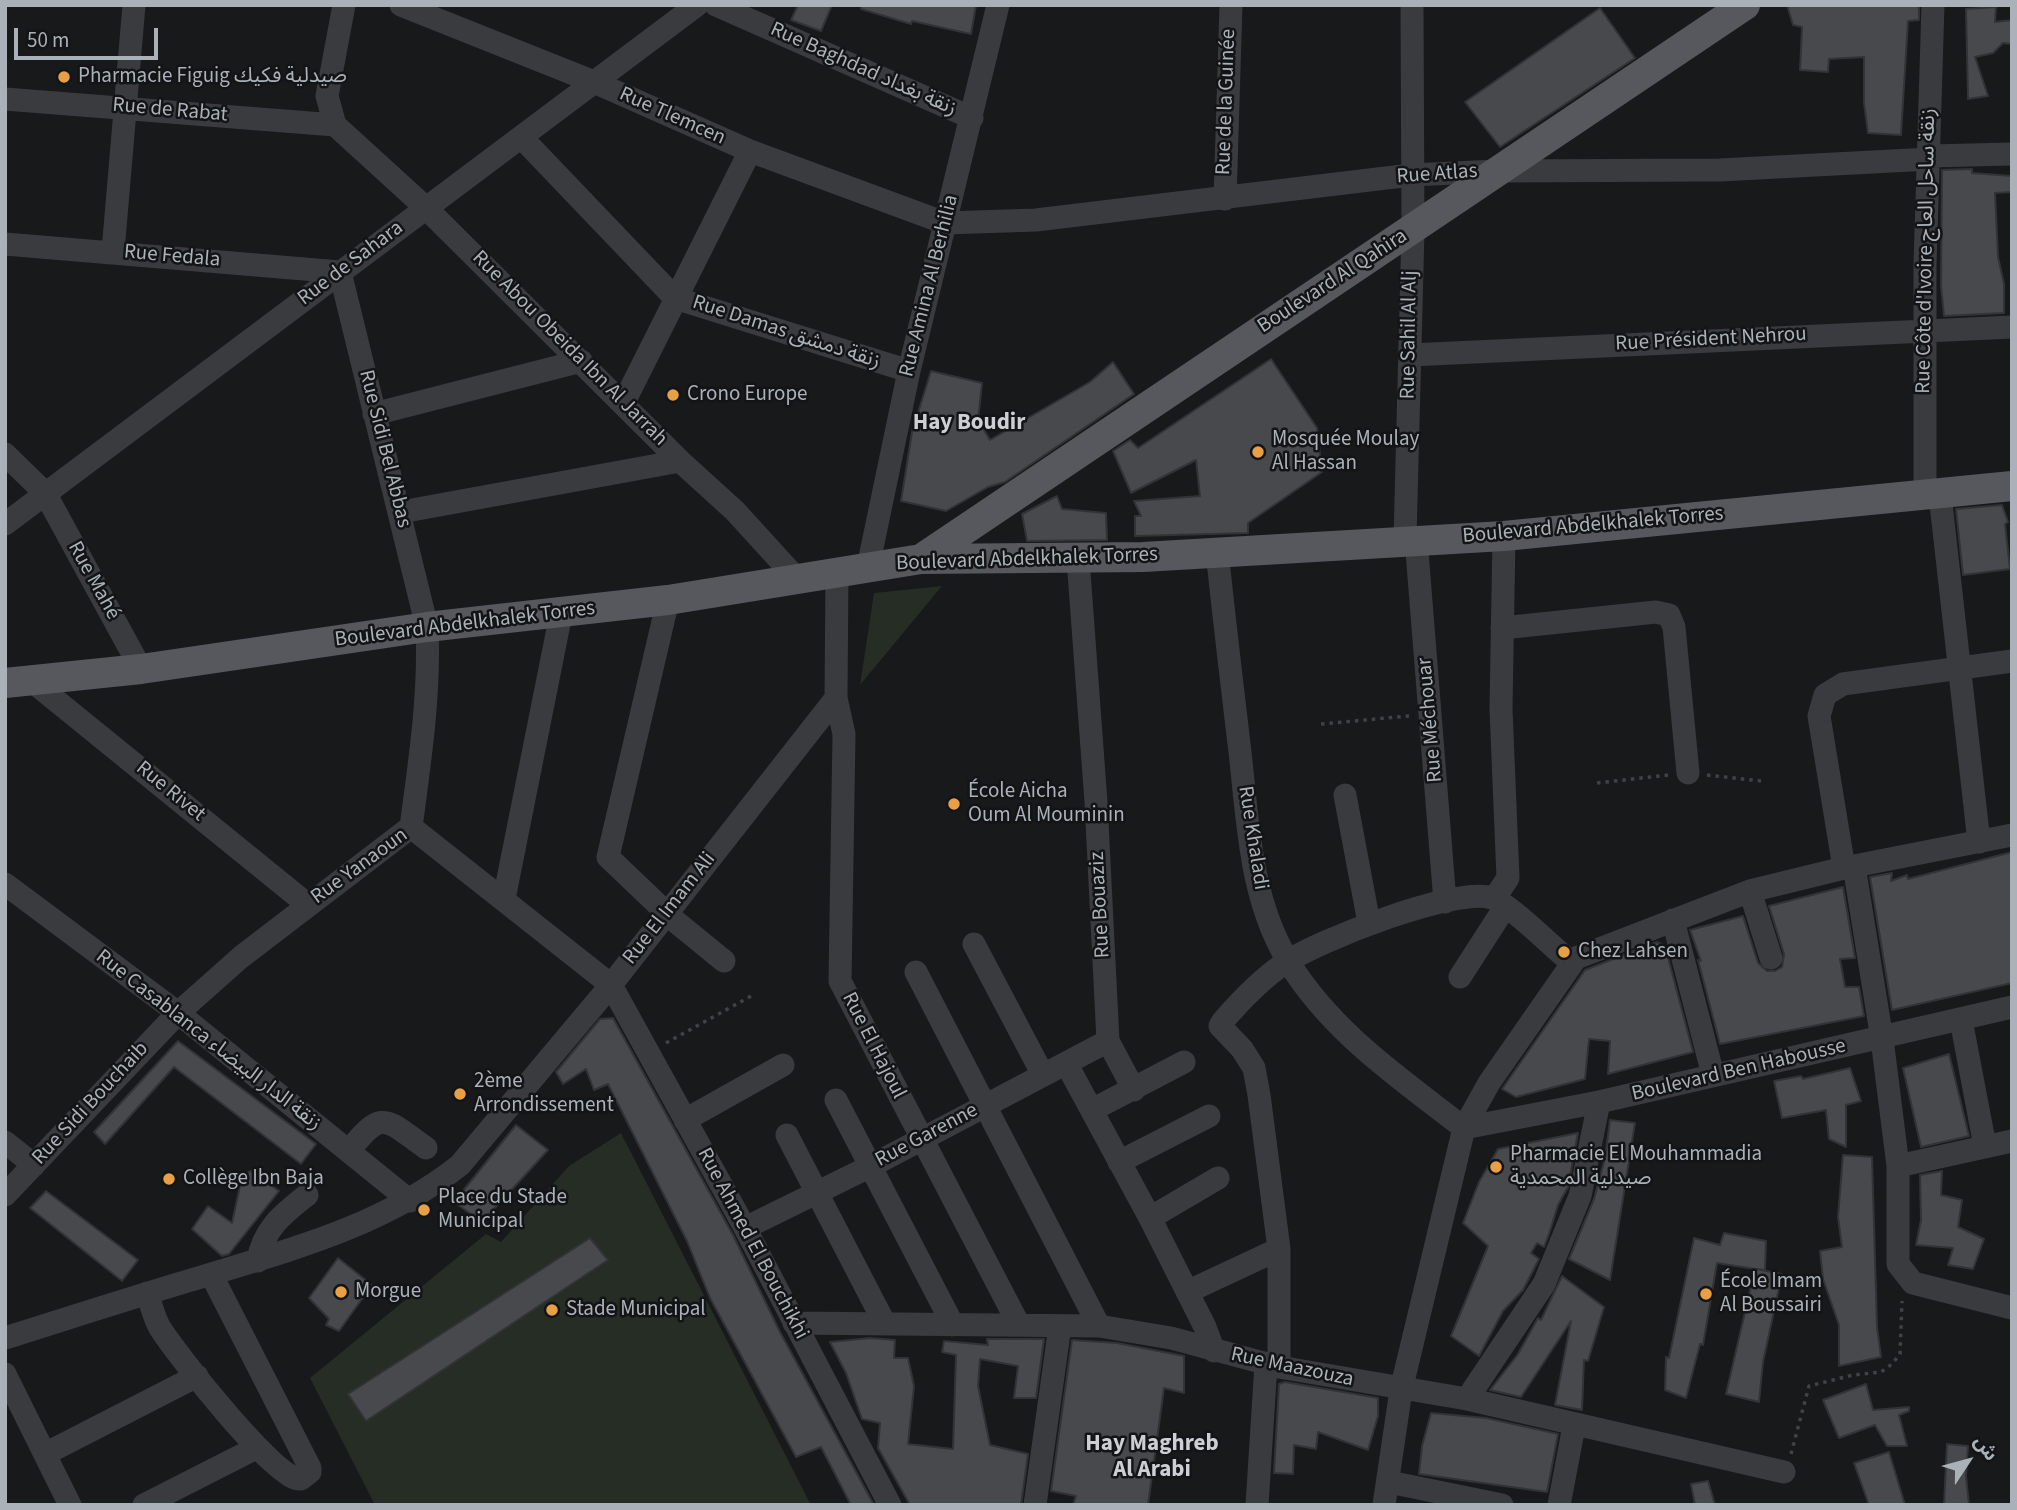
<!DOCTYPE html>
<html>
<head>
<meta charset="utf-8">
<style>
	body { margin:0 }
	#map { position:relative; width:2017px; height:1510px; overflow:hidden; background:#18191a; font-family:"Source Sans 3","Noto Sans Arabic",sans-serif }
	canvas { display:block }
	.frame { position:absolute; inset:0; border:7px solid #abb1b9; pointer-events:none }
	.north { position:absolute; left:1933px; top:1426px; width:70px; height:70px; -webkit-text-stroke:5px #131415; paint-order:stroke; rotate:54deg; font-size:19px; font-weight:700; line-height:28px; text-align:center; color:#abb1b9 }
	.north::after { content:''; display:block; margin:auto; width:24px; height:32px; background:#abb1b9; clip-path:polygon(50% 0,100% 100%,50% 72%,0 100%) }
	.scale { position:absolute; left:14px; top:28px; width:144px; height:32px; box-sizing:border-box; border:4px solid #abb1b9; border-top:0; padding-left:9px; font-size:21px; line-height:24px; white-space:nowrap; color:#abb1b9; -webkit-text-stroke:5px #131415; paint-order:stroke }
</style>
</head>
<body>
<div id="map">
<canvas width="2017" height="1510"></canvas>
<div class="frame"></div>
<div class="north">ش</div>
<div class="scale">50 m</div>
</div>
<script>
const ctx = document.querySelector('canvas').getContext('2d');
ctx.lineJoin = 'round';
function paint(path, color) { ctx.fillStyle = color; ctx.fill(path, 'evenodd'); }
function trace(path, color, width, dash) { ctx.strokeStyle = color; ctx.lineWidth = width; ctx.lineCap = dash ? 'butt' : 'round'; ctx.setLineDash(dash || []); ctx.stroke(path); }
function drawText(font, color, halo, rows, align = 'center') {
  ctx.font = font + ' "Source Sans 3","Noto Sans Arabic",sans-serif'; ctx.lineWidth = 5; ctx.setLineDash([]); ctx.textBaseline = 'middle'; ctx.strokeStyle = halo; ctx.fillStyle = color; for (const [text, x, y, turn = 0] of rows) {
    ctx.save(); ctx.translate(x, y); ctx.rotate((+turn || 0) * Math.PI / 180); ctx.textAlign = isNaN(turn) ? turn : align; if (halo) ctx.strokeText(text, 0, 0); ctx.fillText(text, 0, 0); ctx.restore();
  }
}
paint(new Path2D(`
	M942,586L860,685L874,593Z
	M621,1133L811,1505H375L310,1378L486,1234L501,1242L569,1166Z`), '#252d25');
const building = new Path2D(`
	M798,5H832L821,31L791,20Z
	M861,5H976L971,34L912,21L911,24L861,9Z
	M1787,5H1919V20L1908,21L1901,135L1868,133L1864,103V57L1829,59L1828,72L1800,70L1802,27L1793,25Z
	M1996,7L1995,22L2012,20V44L2003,43L1993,53L1975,57L1988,96L1968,99L1966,9Z
	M1600,8L1635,58L1500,147L1465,102Z
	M1972,169V173L2012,176V192L1995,193L1998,257L2004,284V313L1944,316L1941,286L1942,170Z
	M1271,359L1317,428L1322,472L1248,523V533L1135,536V516H1141L1134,501L1200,496L1196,460L1131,493L1113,451L1130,440L1138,448Z
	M1113,362L1134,394L1005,482L988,487L946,511L901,501L912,432L931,371L982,383L978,420L990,440L1090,382Z
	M1057,496L1062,509L1106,513L1107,540L1027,541L1022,514Z
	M2002,505L2008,522L2005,524L2010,569L1963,575L1956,509Z
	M2012,852V983L1892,1010L1870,877L1892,873L1891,881L1907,875L1908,879Z
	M1843,887L1855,958L1840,959L1845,987H1859L1864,1016L1720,1044L1698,960L1701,961L1690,930L1743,916L1758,963L1767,971H1775L1782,967L1784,954L1769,906Z
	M1657,942L1665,946L1693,1052L1608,1074L1610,1041L1589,1039L1585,1079L1516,1097L1502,1089L1585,970Z
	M613,1018L733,1235L780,1332L874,1505H851L821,1447L796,1457L710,1298L687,1241L608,1084L594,1090L586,1069L563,1084L556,1072L600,1019Z
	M178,1041L316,1144L301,1164L174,1067L105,1144L94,1132Z
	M1949,1054L1969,1136L1921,1147L1903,1068Z
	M1850,1068L1861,1101L1846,1105V1147L1829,1139L1826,1110L1782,1118L1774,1081L1801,1076L1803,1079Z
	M1610,1120L1635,1123L1610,1280L1569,1259L1594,1199L1605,1158Z
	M516,1125L548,1150L482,1222L454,1202Z
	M1578,1133L1568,1187L1558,1205L1549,1234L1544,1247L1537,1243L1531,1253L1539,1259L1523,1290L1503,1311L1479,1356L1451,1336L1488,1246L1463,1223L1479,1182L1498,1149Z
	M1843,1155L1872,1157L1877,1327L1881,1357L1839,1366V1325L1823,1279L1820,1251L1842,1247L1838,1217Z
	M251,1171L279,1191L229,1254L222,1256L192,1229L208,1206L232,1223L240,1186L234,1179Z
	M1942,1171L1941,1195L1962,1200L1958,1227L1984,1239L1973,1269L1948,1265L1953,1248L1916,1245L1921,1220L1920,1175Z
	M46,1191L138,1260L122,1281L30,1208Z
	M1724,1233L1766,1241L1765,1270L1756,1269L1782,1274L1763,1362L1759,1402L1726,1394L1755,1269L1717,1263L1703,1345L1700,1344L1686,1398L1665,1390L1666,1357L1669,1358L1694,1238L1720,1245Z
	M590,1238L608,1260L366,1421L348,1394Z
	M338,1258L372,1285L339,1331L326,1325L329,1319L309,1298Z
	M1562,1276L1604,1307L1588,1361L1584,1360L1582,1410L1555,1405L1571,1321L1521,1397L1490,1390L1518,1354L1538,1318L1541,1320Z
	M870,1338L895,1340L894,1358H908L914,1386L908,1444L953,1449L956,1355L942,1352L944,1341L988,1345L987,1339H1044L1036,1398H1014L1018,1366L980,1359L978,1386L990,1445L1028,1454L1021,1505H910L878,1448L880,1423L862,1419L846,1373L830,1342Z
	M1072,1340L1117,1343L1184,1356V1393L1164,1388L1148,1505H1073L1076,1496L1051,1491Z
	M1285,1382L1378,1398V1416L1368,1450L1318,1432L1316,1449L1294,1445L1293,1474L1274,1473L1279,1384Z
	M1866,1384L1873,1410L1909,1407V1411L1899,1415L1907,1446H1887L1875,1425L1839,1438L1823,1400Z
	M1431,1413L1486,1418L1558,1434L1547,1492L1419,1474L1422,1446Z
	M1947,1444L1968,1446L1966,1476L1969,1505H1944Z
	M1889,1452L1905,1505H1869L1854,1463Z
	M1708,1481L1715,1505H1695L1691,1484Z`);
paint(building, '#47494d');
trace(building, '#323336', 2);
trace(new Path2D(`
	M1321,724L1409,716
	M1707,775L1761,781
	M1597,783L1668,775
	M666,1043L753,995
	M1791,1454L1809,1386L1853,1375L1881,1372L1892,1364L1900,1354L1902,1301`), '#404246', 3.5, [3.5, 5]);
trace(new Path2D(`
	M344,5L327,96L335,125L426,208L680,461L735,511L797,579
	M401,5L594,82L750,151L945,223L1036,220L1411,175L1497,171L1720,170L1930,159
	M716,5L972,118
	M5,99L335,125
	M522,138L675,298L909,371
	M1930,156L2012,154
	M1225,199L1231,5
	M5,244L340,272L427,627C430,694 420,760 411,827
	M113,251L134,5
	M1410,355L2012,327
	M624,402L750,151
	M374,414L581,361
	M5,454L45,493L141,669
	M1940,495L1979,842
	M1925,496V265L1933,5
	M401,512L680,461
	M5,524L697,5
	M1405,539L1413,230L1412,5
	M1416,539L1445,902
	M1217,551C1224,618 1232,685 1240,752C1248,823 1250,898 1288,961C1331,1032 1401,1079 1464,1128
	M1078,559L1096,802L1108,1041L1134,1090
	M868,567L909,371L998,5
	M837,572L836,698L844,734L840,981L1019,1325
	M668,600L608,857L675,921L724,961
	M1502,628L1656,612L1669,615L1674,627L1688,773
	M32,681L308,905
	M1345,795L1369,923
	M411,827L611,985L745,1228L890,1505
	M1854,866L1882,1039L1898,1166V1264L1913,1283L2012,1308
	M1844,868L1819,716L1825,695L1843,684L2012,661
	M5,884L178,1013L410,1201
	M1750,891L1771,958
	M504,899L561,614
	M1494,899L1508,878L1501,709L1504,536
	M1673,920L1713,1075
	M974,944L1043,1075
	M916,972L1099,1326
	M1460,977L1505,907
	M1961,1020L1985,1146
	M1066,1063L1150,1218L1205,1327L1214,1351
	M836,1100L953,1325
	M1092,1110L1184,1062
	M685,1120L783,1065
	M1464,1128L1599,1102L2012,1007
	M787,1135L885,1324
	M5,1142L34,1165
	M349,1151C383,1107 386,1120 426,1148
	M1119,1162L1209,1116
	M1898,1166L2012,1141
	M5,1195L178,1013L241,957L411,827
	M1150,1218L1218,1178
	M745,1228L871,1166L1108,1041
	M258,1261C263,1229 283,1214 307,1195
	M1187,1292L1279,1249
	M147,1293C151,1304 154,1318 160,1328C175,1352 278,1484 301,1479L310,1472V1468L211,1274
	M794,1323L1099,1326L1171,1338L1279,1367L1467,1399L1784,1472
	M5,1338C69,1318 133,1297 198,1278C290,1250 383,1226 460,1165L611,985L836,698
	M1279,1367V1249L1259,1095L1254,1068L1242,1049L1220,1026L1223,1021C1242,999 1261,979 1285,963C1317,941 1457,886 1492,898C1511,905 1552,947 1571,962
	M5,1374L70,1505
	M1467,1399L1544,1284L1580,1196L1599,1102
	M45,1454L197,1376
	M1389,1482L1502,1505
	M144,1505L256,1448
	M1035,1505L1060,1326
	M1257,1505L1266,1364
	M1384,1505L1401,1390L1464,1128L1489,1083L1576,958L1750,891L1844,868L2012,835
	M1559,1505L1574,1426`), '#3a3b3f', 23);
trace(new Path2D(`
	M921,559L1745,5
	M5,683L141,669L427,627L668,600L921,559L1143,557L1504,536L2012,486`), '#56585e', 30);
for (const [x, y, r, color] of [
	[64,77,7,"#e7a044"],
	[673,395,7,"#e7a044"],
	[1258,452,7,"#e7a044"],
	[954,804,7,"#e7a044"],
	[1564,952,7,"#e7a044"],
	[460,1094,7,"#e7a044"],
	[1496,1167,7,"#e7a044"],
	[169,1179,7,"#e7a044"],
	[424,1210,7,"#e7a044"],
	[341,1292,7,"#e7a044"],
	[1706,1294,7,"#e7a044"],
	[552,1310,7,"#e7a044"]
]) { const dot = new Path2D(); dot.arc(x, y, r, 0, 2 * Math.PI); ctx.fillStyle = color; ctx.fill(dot); trace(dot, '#131415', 2.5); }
drawText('21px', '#abb1b9', '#131415', [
	["Rue Baghdad زنقة بغداد",863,70,24],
	["Rue de la Guinée",1227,102,-88],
	["Rue de Rabat",170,111,5],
	["Rue Tlemcen",672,117,24],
	["Rue Atlas",1437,175,-4],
	["Rue Côte d'Ivoire زنقة ساحل العاج",1927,251,-89],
	["Rue Fedala",172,257,5],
	["Rue de Sahara",351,264,-37],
	["Boulevard Al Qahira",1333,282,-33],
	["Rue Amina Al Berhilia",930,286,-76],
	["Rue Damas زنقة دمشق",786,333,18],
	["Rue Sahil Al Alj",1410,335,-89],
	["Rue Président Nehrou",1711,340,-3],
	["Rue Abou Obeida Ibn Al Jarrah",569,349,45],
	["Rue Sidi Bel Abbas",384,449,76],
	["Boulevard Abdelkhalek Torres",1593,526,-5],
	["Boulevard Abdelkhalek Torres",1027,560,-2],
	["Rue Mahé",93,581,61],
	["Boulevard Abdelkhalek Torres",465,625,-7],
	["Rue Méchouar",1431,720,-95],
	["Rue Rivet",170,792,39],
	["Rue Khaladi",1252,838,81],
	["Rue Yanaoun",360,867,-36],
	["Rue Bouaziz",1101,905,-93],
	["Rue El Imam Ali",670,909,-52],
	["Rue Casablanca زنقة الدار البيضاء",208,1041,38],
	["Rue El Hajoul",873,1046,63],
	["Boulevard Ben Habousse",1739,1071,-13],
	["Rue Sidi Bouchaib",91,1104,-47],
	["Rue Garenne",927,1136,-28],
	["Rue Ahmed El Bouchikhi",752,1244,62],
	["Rue Maazouza",1292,1368,12]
]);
drawText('21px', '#abb1b9', '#131415', [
	["Pharmacie Figuig صيدلية فكيك",78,77],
	["Crono Europe",687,395],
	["Mosquée Moulay",1272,440],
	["Al Hassan",1272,464],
	["École Aicha",968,792],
	["Oum Al Mouminin",968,816],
	["Chez Lahsen",1578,952],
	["2ème",474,1082],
	["Arrondissement",474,1106],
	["Pharmacie El Mouhammadia",1510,1155],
	["صيدلية المحمدية",1510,1179],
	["Collège Ibn Baja",183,1179],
	["Place du Stade",438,1198],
	["Municipal",438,1222],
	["École Imam",1720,1282],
	["Al Boussairi",1720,1306],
	["Morgue",355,1292],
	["Stade Municipal",566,1310]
], 'left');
drawText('bold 23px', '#ccd0d5', '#131415', [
	["Hay Boudir",969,424],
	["Hay Maghreb",1152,1445],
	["Al Arabi",1152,1471]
]);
</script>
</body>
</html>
